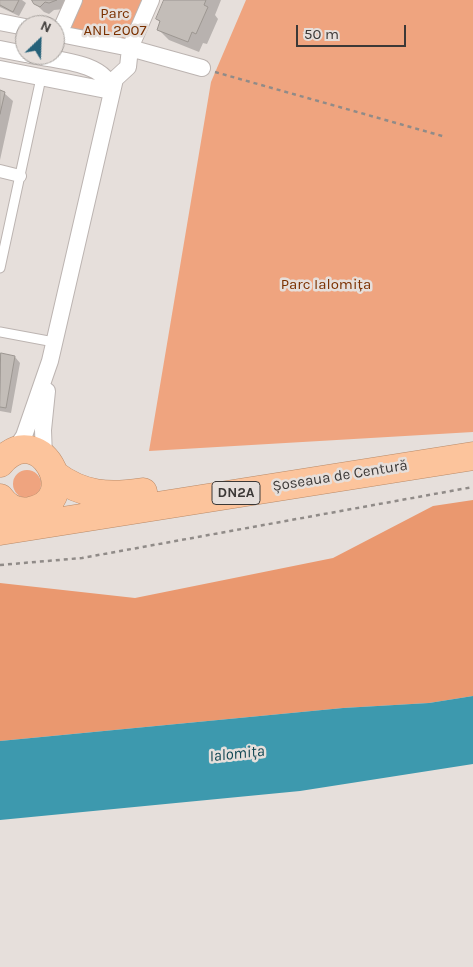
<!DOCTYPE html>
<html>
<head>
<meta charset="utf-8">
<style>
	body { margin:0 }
	#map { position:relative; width:473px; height:967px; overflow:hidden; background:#e6dfdb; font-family:Karla,sans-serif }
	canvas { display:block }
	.north { position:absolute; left:15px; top:15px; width:50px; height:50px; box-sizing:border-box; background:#e6dfdb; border:1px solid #a29d99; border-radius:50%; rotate:24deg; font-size:14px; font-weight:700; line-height:20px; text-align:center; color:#3c3937 }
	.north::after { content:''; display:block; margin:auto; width:18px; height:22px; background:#256179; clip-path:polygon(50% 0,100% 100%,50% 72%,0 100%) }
	.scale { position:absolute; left:296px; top:25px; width:110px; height:22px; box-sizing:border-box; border:2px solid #3c3937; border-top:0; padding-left:6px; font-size:15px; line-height:18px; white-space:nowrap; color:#3c3937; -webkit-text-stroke:4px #e6dfdb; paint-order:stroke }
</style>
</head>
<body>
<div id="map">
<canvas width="473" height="967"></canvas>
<div class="north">N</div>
<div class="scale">50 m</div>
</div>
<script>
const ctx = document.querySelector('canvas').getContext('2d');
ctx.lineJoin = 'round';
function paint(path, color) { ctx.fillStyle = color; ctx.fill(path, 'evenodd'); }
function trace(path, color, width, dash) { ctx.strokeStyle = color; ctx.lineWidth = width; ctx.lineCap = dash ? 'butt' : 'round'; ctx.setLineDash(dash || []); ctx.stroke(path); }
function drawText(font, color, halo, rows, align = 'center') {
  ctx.font = font + ' Karla,sans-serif'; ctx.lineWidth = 5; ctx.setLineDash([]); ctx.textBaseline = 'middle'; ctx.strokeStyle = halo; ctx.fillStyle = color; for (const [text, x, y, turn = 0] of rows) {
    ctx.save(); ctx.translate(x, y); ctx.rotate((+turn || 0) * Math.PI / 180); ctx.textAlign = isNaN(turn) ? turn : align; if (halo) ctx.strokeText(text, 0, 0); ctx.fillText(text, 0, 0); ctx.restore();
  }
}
paint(new Path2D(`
	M74,0H151L130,48L59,34Z
	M246,0H473V432L149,451L211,82Z
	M13 484a14 14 0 1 1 28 0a14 14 0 1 1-28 0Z`), '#efa47f');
paint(new Path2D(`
	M473,500V696L429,703L343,708L0,741V583L135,598L333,558L433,506Z`), '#ea986f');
paint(new Path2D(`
	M473,696V764L300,791L0,820V741L343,708L429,703Z`), '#3d99ae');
paint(new Path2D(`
	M0,0H22L26,3L19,16L0,7Z
	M35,0H67L65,9L54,10L49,14L44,12L35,3Z
	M165,0H221L215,15L218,19L207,44L203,43L199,52L169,40L158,29L161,23L157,19Z
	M0,92L4,93L13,101L0,160Z
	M2,355L15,357L20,363L11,413L0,411V368Z`), '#0003');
const building = new Path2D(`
	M0,0H19L13,12L0,5Z
	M32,0H57L49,3L45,2L40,7L34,4Z
	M164,0H206L204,5L208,7L196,34L192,32L188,42L157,30L160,21L156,19Z
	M0,90L5,92L0,114Z
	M1,353L15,356L6,408L0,407Z`);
paint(building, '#c3bdb8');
trace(building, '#9c9691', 1);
const service = new Path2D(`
	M0,268L41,78
	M0,332L54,342`);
const pedestrian = new Path2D(`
	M0,171L20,176`);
const minor = new Path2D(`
	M0,22L25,27
	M55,33L130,48L202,68
	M59,34L74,0
	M0,49L25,54
	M30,55C55,60 108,62 111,91
	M0,69L111,91
	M13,453L24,436L50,361L115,79L128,67L130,48L151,0
	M44,457L43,430L47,391`);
const trunk = new Path2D(`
	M0,463C38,417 86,500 30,511C18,513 7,508 0,498
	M55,475C83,496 109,497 143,492
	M0,531L473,456`);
trace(service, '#bcb4b1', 11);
trace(pedestrian, '#bcb4b1', 14);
trace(minor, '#bcb4b1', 18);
trace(trunk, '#b98a68', 29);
trace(new Path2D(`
	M215,72L446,137
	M0,565L82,558L473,487`), '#908b88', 2.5, [4, 4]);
trace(service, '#fff', 9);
trace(pedestrian, '#fff', 12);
trace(minor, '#fff', 16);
trace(trunk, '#fcc49c', 28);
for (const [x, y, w] of [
	[236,493,48]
]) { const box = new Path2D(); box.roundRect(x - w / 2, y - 11.5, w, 23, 4); ctx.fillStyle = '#e6dfdb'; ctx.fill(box); trace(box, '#3c3937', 1); }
drawText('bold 14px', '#3c3937', null, [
	["DN2A",236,493]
]);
drawText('15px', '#7b3100', '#e6dfdb', [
	["Parc",115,14],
	["ANL 2007",115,31],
	["Parc Ialomița",326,285]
]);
drawText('15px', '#3c3937', '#e6dfdb', [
	["Șoseaua de Centură",340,476,-9]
]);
drawText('italic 16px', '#114753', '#e6dfdb', [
	["Ialomița",237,754,-6]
]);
</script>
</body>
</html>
